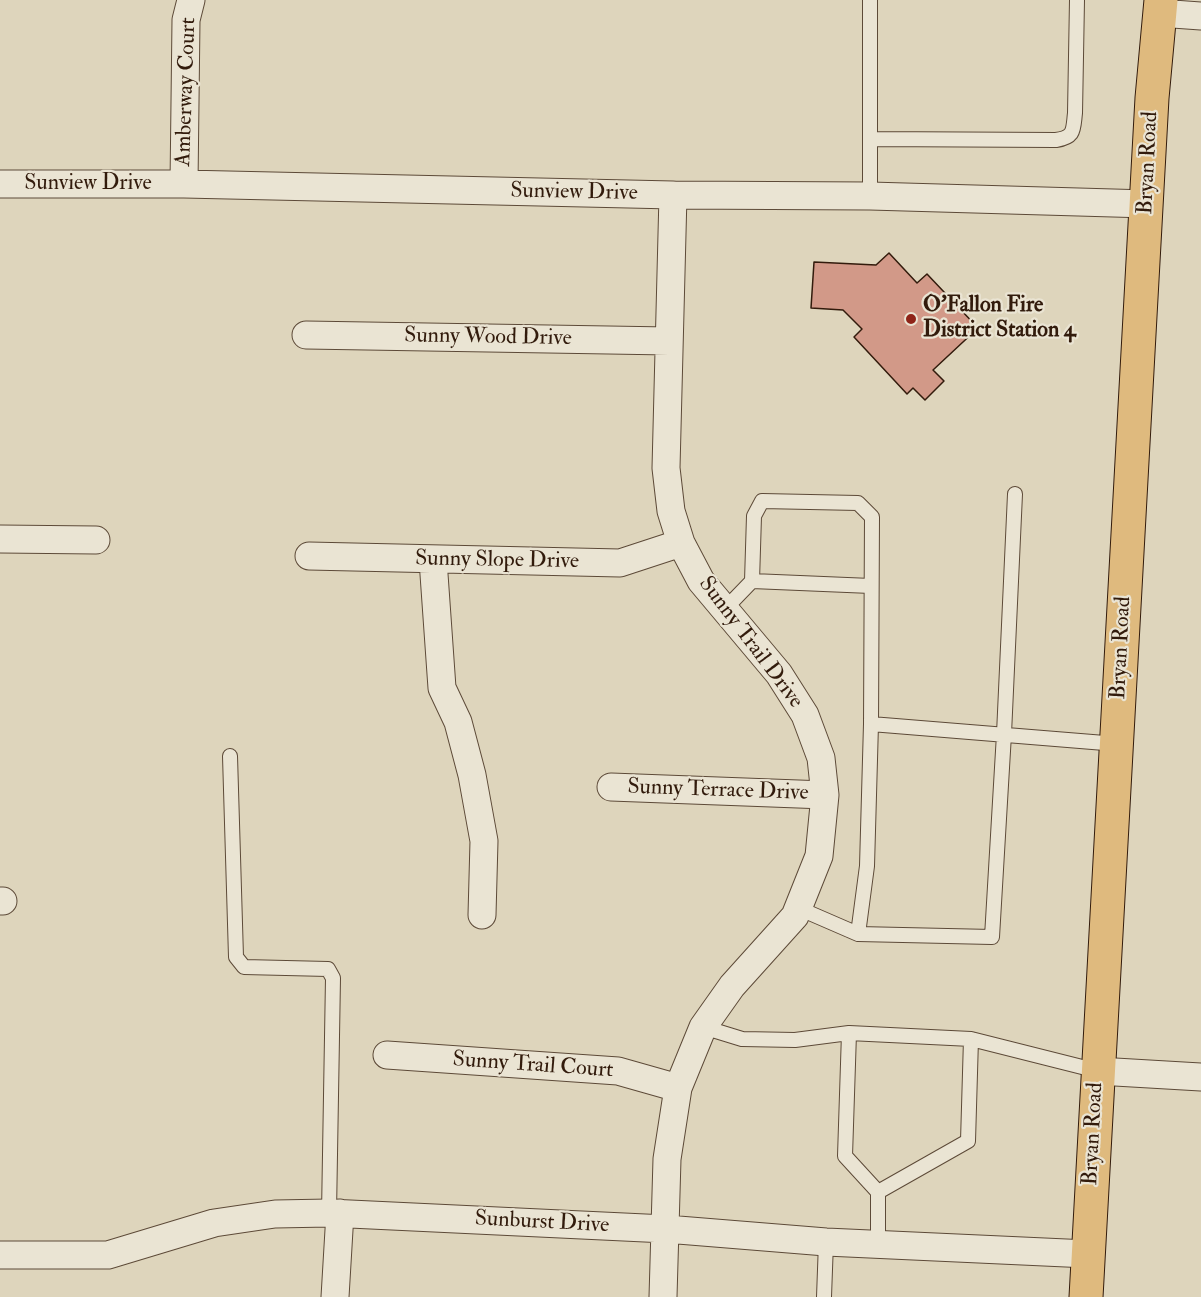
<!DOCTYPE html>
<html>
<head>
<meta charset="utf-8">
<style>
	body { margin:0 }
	canvas { display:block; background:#ded5bc }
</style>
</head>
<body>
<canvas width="1201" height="1297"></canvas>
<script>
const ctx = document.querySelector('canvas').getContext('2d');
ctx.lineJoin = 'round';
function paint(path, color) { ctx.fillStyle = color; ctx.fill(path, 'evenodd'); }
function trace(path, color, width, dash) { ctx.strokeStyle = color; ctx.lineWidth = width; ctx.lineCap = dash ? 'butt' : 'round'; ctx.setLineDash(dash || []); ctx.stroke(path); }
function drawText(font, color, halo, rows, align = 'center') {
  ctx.font = font + ' "IM FELL Double Pica",serif'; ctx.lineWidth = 4.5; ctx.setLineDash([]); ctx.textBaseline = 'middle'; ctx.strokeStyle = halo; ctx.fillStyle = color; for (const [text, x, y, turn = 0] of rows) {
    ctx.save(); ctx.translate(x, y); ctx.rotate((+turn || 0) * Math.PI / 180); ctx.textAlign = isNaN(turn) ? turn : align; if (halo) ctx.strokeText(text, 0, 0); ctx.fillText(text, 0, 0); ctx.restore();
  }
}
const building = new Path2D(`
	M889,253L917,283L927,274L978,328L933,370L944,381L925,400L913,388L907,394L854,337L862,329L843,310L811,308L814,262L876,265Z`);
paint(building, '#d29988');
trace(building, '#321b0c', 1.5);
const lane = new Path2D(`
	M870,0V196
	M870,139L1056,140C1075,137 1073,130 1075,113L1077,0
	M752,581L871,586
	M724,610L752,581L754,516L762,501L858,503L872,517L871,724L1117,744
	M230,756L236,957L244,967L328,969L333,978L329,1213
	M798,908L858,934L992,937L1004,734L1015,494
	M858,934L867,866L871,724
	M703,1027L742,1039L795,1040L849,1033L971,1039L1098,1071
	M849,1033L845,1156L878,1192
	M878,1244V1192L968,1141L971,1039
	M824,1297L826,1242`);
const street = new Path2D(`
	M1159,13L1201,16
	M0,184H184L673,195L870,196L1148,204
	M184,184L186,20L191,0
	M306,335L669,341
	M0,539L96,540
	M309,556L620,563L681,543
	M433,560L442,688L458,722L472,775L484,841L482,915
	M611,787L825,795
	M0,901H3
	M387,1055L618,1071L678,1088
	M1098,1071L1201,1077
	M0,1255H108L214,1223L275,1214L329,1213L666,1229L826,1242L1088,1254
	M335,1297L340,1213
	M663,1297L667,1159L678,1088L703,1027L732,986L795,916L819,856L825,795L821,758L805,715L779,674L701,581L681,543L671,511L666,468L673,195`);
const primary = new Path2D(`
	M1086,1297L1152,98L1161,0`);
trace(lane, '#5d4a38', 16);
trace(street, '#5d4a38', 29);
trace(primary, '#321b0c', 35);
trace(lane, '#eae4d3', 14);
trace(street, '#eae4d3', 27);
trace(primary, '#dfba7e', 33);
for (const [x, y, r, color] of [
	[911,319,6,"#8f2418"]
]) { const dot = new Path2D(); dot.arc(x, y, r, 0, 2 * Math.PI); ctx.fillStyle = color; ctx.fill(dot); trace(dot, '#eae4d3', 2); }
drawText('22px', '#321b0c', '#eae4d3', [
	["Amberway Court",187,92,-88],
	["Bryan Road",1149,163,-87],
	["Sunview Drive",88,184],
	["Sunview Drive",574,193,1],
	["Sunny Wood Drive",488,338,1],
	["Sunny Slope Drive",497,561,1],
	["Sunny Trail Drive",750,643,53],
	["Bryan Road",1122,648,-87],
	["Sunny Terrace Drive",718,791,2],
	["Sunny Trail Court",533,1066,4],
	["Bryan Road",1094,1134,-87],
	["Sunburst Drive",542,1223,3]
]);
drawText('bold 22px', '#321b0c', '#eae4d3', [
	["O'Fallon Fire",923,306],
	["District Station 4",923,331]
], 'left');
</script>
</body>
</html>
